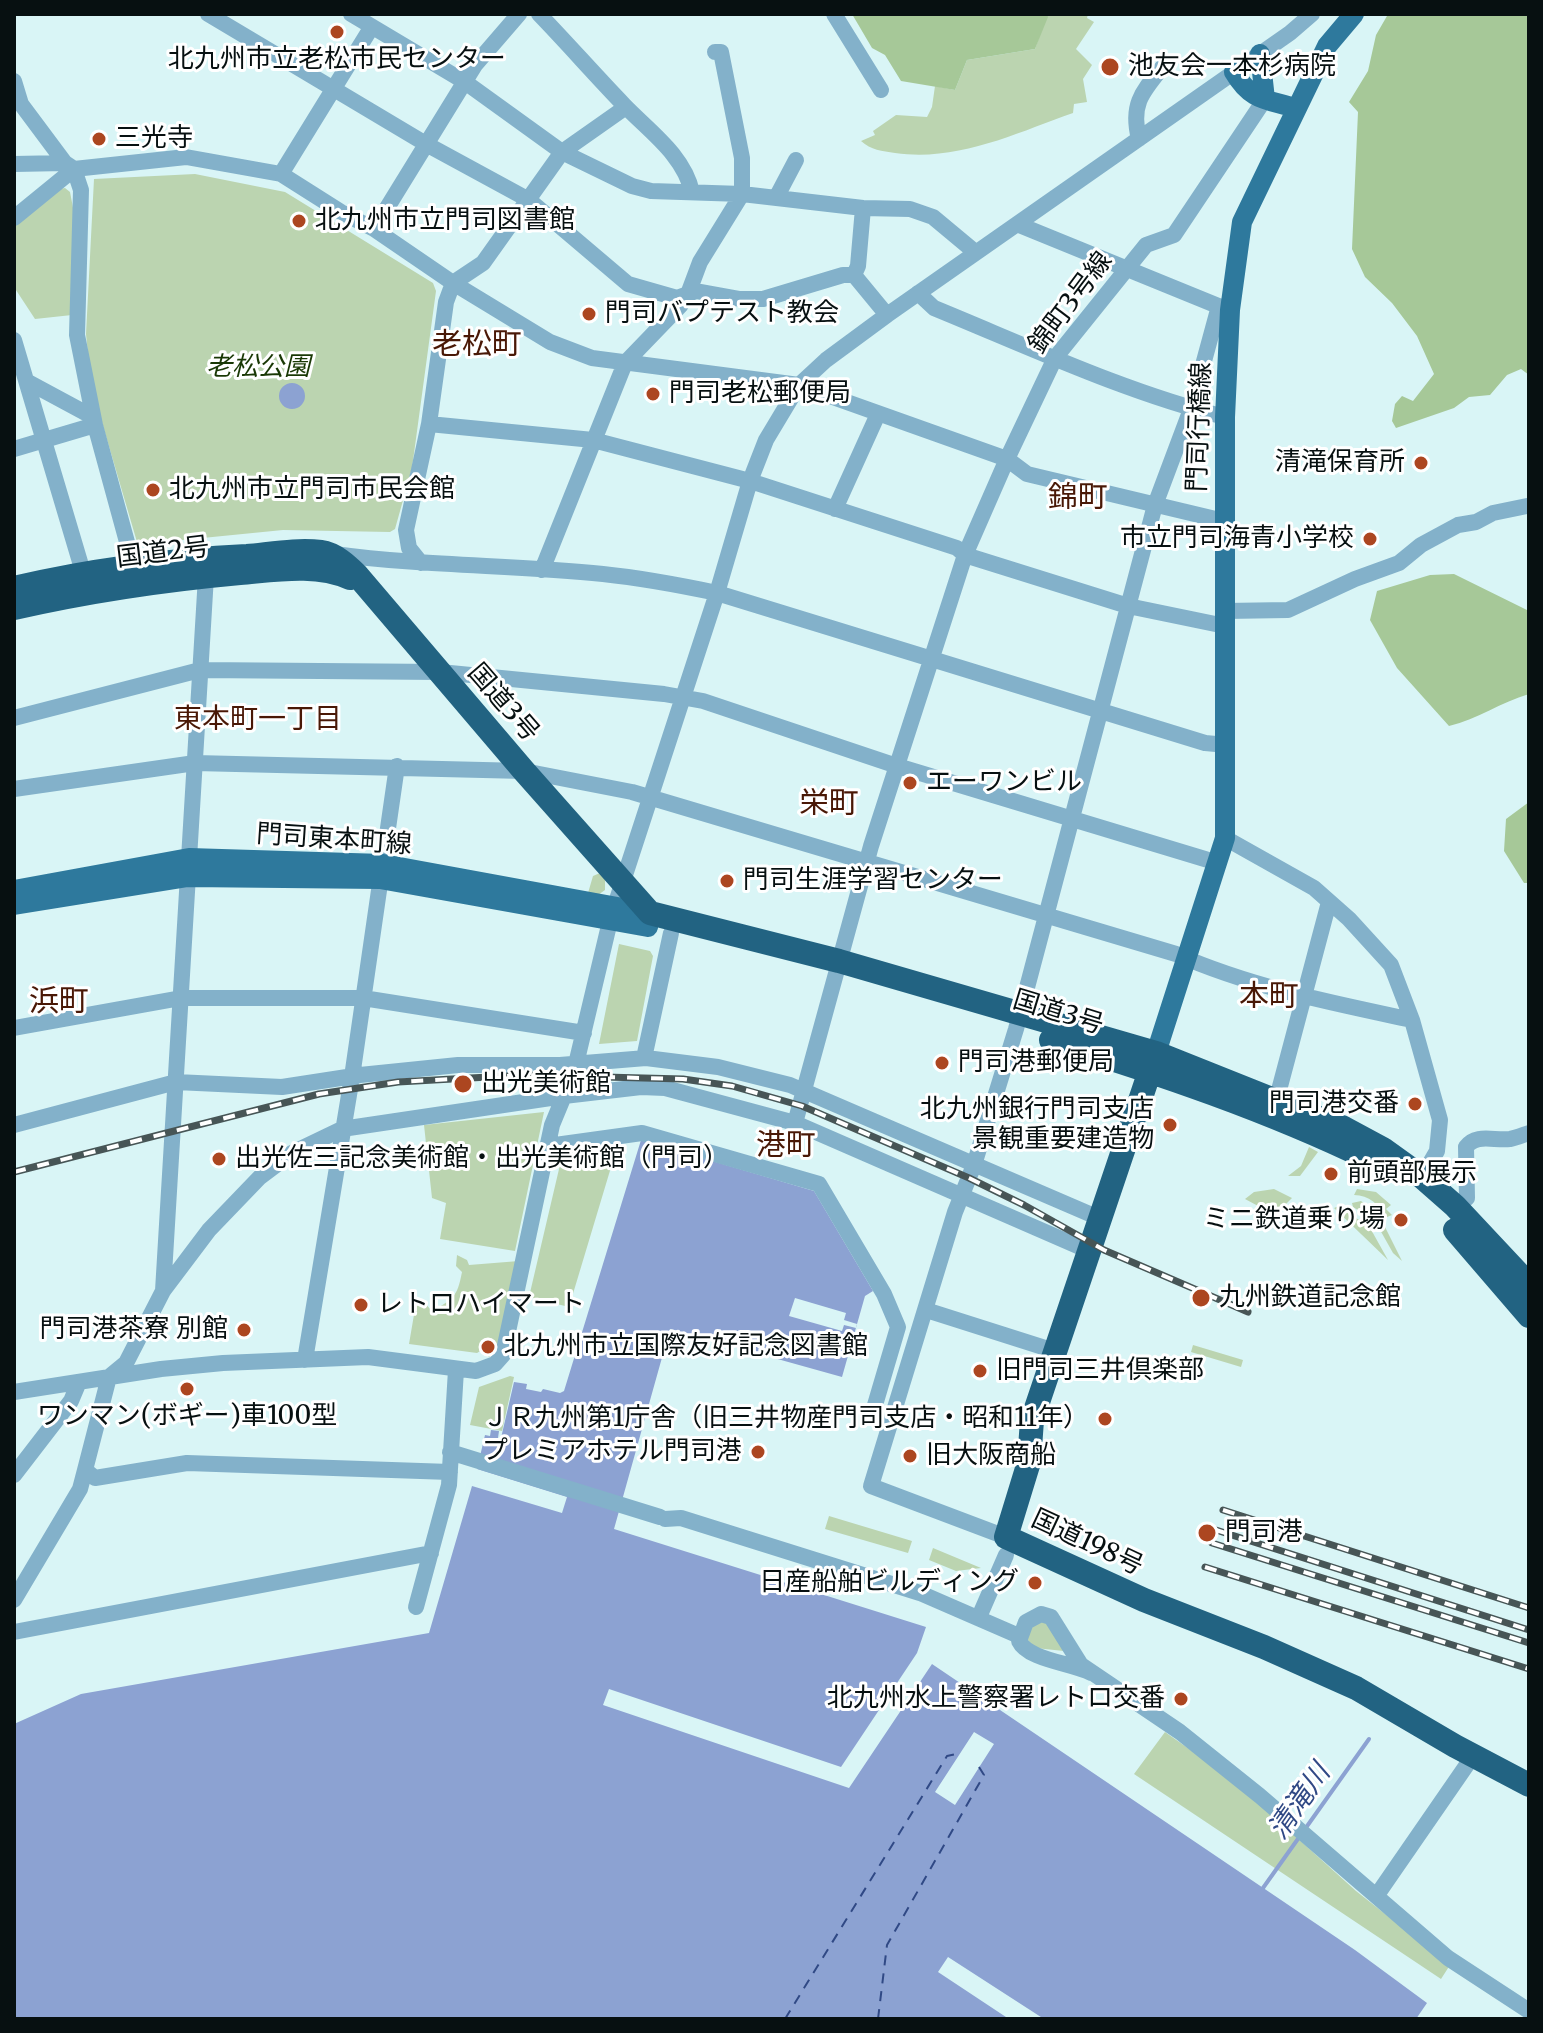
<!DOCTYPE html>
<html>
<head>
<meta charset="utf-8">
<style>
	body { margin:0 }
	#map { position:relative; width:1543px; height:2033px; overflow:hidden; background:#d9f5f6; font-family:Merriweather,serif }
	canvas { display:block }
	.frame { position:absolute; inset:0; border:16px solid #071011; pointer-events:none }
</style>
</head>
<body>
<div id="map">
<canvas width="1543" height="2033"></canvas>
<div class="frame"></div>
</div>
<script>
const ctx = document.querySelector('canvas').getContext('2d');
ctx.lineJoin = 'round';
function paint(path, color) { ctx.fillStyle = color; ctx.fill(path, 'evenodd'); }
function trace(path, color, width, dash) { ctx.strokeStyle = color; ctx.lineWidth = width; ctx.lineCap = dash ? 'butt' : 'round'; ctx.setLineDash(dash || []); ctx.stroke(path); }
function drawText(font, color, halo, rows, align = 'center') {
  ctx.font = font + ' Merriweather,"Noto Sans JP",serif'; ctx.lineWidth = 6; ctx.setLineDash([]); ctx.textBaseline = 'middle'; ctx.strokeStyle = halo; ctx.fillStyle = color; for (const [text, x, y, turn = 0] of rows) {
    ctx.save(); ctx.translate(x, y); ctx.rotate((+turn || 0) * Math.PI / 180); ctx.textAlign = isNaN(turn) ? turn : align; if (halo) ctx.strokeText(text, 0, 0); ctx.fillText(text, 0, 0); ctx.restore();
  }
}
paint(new Path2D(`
	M1047,14H1088L1087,18L1094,22L1076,49L1092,65L1083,79L1087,102L1074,104L1073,113C1016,133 958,162 895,153C882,151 871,150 861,141L875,135L873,131L896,115L927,117L932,107L935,86L955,90L967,60L1035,49Z
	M195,174L285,192L433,283L436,291L412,468L395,529L390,532L283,530L142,544L137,542L101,419L89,364L86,334L94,179Z
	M60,189L65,188L70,192L75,218L72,315L35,319L14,287V226Z
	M600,873L605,880V890L598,895L588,893L593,876Z
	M619,944L650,951L653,956L637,1041L599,1044Z
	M544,1112L515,1251L440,1239L446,1203L432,1198L424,1125Z
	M618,1144L569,1307L529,1297L563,1152Z
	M1309,1147L1318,1152L1300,1176H1288L1301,1166Z
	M1274,1189L1292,1198L1275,1215L1245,1199L1254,1192Z
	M1357,1189L1376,1192L1391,1205L1386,1209L1392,1215L1387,1217C1379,1205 1369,1195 1354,1195Z
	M1361,1201L1378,1213L1402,1261L1393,1253L1375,1221L1353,1207L1352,1203Z
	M1341,1205L1343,1210L1369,1226L1388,1260L1334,1208Z
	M457,1255L467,1260L469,1265L519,1261L499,1346L489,1357L482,1350L477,1353L409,1344L416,1303L421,1299L432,1311C453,1299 457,1298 462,1272L456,1266Z
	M1193,1345L1243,1360L1241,1367L1191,1352Z
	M510,1376L514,1377L502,1431L470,1425L479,1387Z
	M829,1516L912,1541L908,1553L825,1529Z
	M933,1548L981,1568L956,1571L929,1560Z
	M1048,1621L1064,1651L1035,1648L1025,1637L1028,1623Z
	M1165,1732L1233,1780L1356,1891L1450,1965L1441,1979L1134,1774Z`), '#bbd4b0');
paint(new Path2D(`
	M852,14H1047L1048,17L1035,49L967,60L955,90L901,81L885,55L872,48Z
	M1392,14H1529V375L1521,369L1507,375L1490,395L1469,397L1454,408L1396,428L1392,421L1395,404L1402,396L1413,401L1434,374L1417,336L1392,303L1365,277L1352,249L1358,112L1349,102L1368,71L1376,35L1387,16Z
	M1454,574L1529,611V694C1501,702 1478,719 1449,726L1397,668L1370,620L1377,591L1430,575Z
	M1529,802V883H1524L1504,851L1506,819Z`), '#a6c898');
paint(new Path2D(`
	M279 396a13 13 0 1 1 26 0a13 13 0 1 1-26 0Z
	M641,1140L814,1191L873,1291L865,1296L842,1377L670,1329L614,1529L926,1627L917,1653L841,1767L609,1689L603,1705L849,1788L932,1664L1355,1950L1427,2003L1416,2019H1044L948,1957L938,1972L1009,2019H14V1724L81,1694L429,1633L472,1486L562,1513L567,1497L477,1469L485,1435L490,1436L491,1430L499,1431L498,1438H501L514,1382L527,1384L526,1389L541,1392L543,1389L560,1393L564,1391Z`), '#8ca2d2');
paint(new Path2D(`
	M795,1298L846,1313L844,1320L857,1324L856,1328L844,1325L842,1331L789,1316Z
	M974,1732L994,1744L955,1805L935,1792Z`), '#d9f5f6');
trace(new Path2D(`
	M1305,1829L1369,1739
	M1263,1888L1300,1836`), '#8ca2d2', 4);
trace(new Path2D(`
	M785,2019L947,1756L960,1753
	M878,2019L887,1945L984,1775L979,1767`), '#304985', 2, [10, 8]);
trace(new Path2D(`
	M208,14L426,144L529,200L628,284L677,298L696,291L740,299H763L843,275H854
	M351,14L465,82L562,152L632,186L651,191L742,194L863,208L910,209L933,217L975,252
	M539,14C568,44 595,75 624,105C649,131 684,155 692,192
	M834,14L881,90
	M14,81L21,104L65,163L74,169L81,190L77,335L95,425L133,564L138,574
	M1139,139C1130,103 1143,91 1165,64
	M14,164L65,163
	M281,174L371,28
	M776,198L796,160
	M863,208L858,266L854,275L887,315
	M14,218L74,169L186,157L281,174L341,212L374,229L453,283L550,342L592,358L799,385L1007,459L1027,474L1224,521
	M1017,224L1228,310
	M374,229L475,65L519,14
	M918,293L934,308C1027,346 1127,393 1225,417
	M14,340L83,572
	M28,382L93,417
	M429,424L593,440L750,481L957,548L965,555L1128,606L1225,626
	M14,449L95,425
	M835,509L878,414
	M334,554C423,566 513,565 603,574C641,578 679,585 717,593L1205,743L1227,745
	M421,563L409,548L406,530L429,424L446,302L453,283L483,263L562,152L626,107
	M542,570L625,363L680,306L688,294L700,262L742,194V158L721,52H715
	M1225,611L1288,610L1355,579L1399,563L1421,545L1458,525L1476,522L1493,513L1527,506
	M14,718L200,670L440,672L664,694L703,701L897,766L1218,863
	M14,789L195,763L524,771L632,792L1176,954C1251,987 1332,1003 1412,1020
	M1225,838L1314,888L1349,919L1391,965L1412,1020L1440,1120L1437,1151L1422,1177
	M14,1028L181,998H363L584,1033
	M644,1058L671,933
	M1274,1109L1329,902
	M795,1123L871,846L965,555L1007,459L1055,358L1146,245L1174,235L1265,99
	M14,1125L176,1082L282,1087L360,1075L458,1065H560L646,1058L718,1067L790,1085L1099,1218
	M548,1146L642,1133L819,1184L884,1294L898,1327L875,1405
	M1455,1206L1467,1198L1466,1147C1476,1133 1494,1141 1510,1139C1516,1138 1523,1135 1529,1133
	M163,1291L206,576
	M926,1310L1055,1351
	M305,1360L352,1077L397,766
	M14,1392L161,1369L223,1363L368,1357L476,1371L495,1364L503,1355L552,1125L564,1096L571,1085L610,921L717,593L750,481L766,440L799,385L826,360L887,315L1290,33L1312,14
	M450,1452L660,1517
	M450,1472L187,1463L95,1478L85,1470L109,1377L126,1363L163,1291L209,1230L260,1177L292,1153L342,1129L564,1096L641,1087L665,1088L795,1123L1089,1251
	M14,1475L71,1401L79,1382
	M665,1519L681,1518L920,1593L1019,1636
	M1006,1537L871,1486L955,1212L974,1165L1016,1029L1155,505L1191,409L1219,306
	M14,1600L80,1489L85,1470
	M416,1607L449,1485L456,1370
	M979,1617L1006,1555
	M14,1632L431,1553
	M1091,1673C1072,1663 1028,1660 1019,1641L1026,1622L1041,1614L1051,1617L1081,1665L1180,1732L1260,1796L1448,1958L1529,2011
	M1377,1895L1473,1756`), '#83b1ca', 16);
trace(new Path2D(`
	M1260,54L1265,99
	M1234,72C1251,101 1266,99 1295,108
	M14,890L189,858L383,864L650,913
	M14,905L188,877L380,879L648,927
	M1156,1053L1225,838V417L1230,310L1242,222L1327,46L1354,14`), '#2e799d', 20);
trace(new Path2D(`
	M14,588C91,570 167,560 247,556C270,554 297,549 321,552C335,554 347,565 357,575L524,771L650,913L839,961L1156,1053L1344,1128L1383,1149L1422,1177L1455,1206L1529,1285
	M14,608C89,591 163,580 240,573C276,570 316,563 350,578
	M1051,1040C1159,1073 1268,1110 1369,1159
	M1156,1053L1032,1420L1029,1462L1006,1537L1144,1600L1264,1647L1356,1688L1455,1746L1529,1785
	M1455,1230L1529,1316`), '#226382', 24);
const rail = new Path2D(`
	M14,1172L319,1094L398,1082L525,1075L683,1079L732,1086L802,1106L969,1178L1024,1205L1104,1250L1248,1312
	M1223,1510L1529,1608
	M1216,1530L1529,1630
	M1212,1543L1529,1643
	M1205,1567L1529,1669`);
trace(rail, '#475556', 7);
trace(rail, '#fff', 4, [12]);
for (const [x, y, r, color] of [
	[337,32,8,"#ac4620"],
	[1110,67,10,"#ac4620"],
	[99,139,8,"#ac4620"],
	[299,221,8,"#ac4620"],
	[589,314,8,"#ac4620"],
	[653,394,8,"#ac4620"],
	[1421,463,8,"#ac4620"],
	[153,490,8,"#ac4620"],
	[1370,539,8,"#ac4620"],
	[910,783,8,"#ac4620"],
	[727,881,8,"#ac4620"],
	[942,1063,8,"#ac4620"],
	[463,1084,10,"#ac4620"],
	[1415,1104,8,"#ac4620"],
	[1170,1125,8,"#ac4620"],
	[219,1159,8,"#ac4620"],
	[1331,1174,8,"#ac4620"],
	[1401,1220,8,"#ac4620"],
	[1201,1298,10,"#ac4620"],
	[361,1305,8,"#ac4620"],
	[244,1330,8,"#ac4620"],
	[488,1347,8,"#ac4620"],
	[980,1371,8,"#ac4620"],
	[187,1389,8,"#ac4620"],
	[1105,1419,8,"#ac4620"],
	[758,1452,8,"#ac4620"],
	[910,1456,8,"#ac4620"],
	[1207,1533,10,"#ac4620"],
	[1035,1583,8,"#ac4620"],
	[1181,1699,8,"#ac4620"]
]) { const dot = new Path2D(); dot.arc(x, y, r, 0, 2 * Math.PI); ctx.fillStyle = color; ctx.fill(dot); trace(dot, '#fff', 3); }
drawText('26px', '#071011', '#fff', [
	["北九州市立老松市民センター",337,60,"center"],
	["池友会一本杉病院",1128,67],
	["三光寺",115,139],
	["北九州市立門司図書館",315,221],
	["門司バプテスト教会",605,314],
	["門司老松郵便局",669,394],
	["清滝保育所",1405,463,"right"],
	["北九州市立門司市民会館",169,490],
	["市立門司海青小学校",1354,539,"right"],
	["エーワンビル",926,783],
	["門司生涯学習センター",743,881],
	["門司港郵便局",958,1063],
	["出光美術館",481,1084],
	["門司港交番",1399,1104,"right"],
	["北九州銀行門司支店",1154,1110,"right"],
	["景観重要建造物",1154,1140,"right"],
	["出光佐三記念美術館・出光美術館（門司）",235,1159],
	["前頭部展示",1347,1174],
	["ミニ鉄道乗り場",1385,1220,"right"],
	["九州鉄道記念館",1219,1298],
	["レトロハイマート",377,1305],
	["門司港茶寮 別館",228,1330,"right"],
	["北九州市立国際友好記念図書館",504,1347],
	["旧門司三井倶楽部",996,1371],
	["ワンマン(ボギー)車100型",187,1417,"center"],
	["ＪＲ九州第1庁舎（旧三井物産門司支店・昭和11年）",1089,1419,"right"],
	["プレミアホテル門司港",742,1452,"right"],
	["旧大阪商船",926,1456],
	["門司港",1225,1533],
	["日産船舶ビルディング",1019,1583,"right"],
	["北九州水上警察署レトロ交番",1165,1699,"right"]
], 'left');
drawText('26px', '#071011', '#fff', [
	["錦町3号線",1071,303,-53],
	["門司行橋線",1200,427,-88],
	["国道2号",163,553,-7],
	["国道3号",503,703,49],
	["門司東本町線",334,840,4],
	["国道3号",1058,1013,17],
	["国道198号",1087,1543,25]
]);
drawText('italic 26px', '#193805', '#fff', [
	["老松公園",258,368]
]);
drawText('28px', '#491806', '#fff', [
	["東本町一丁目",258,720]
]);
drawText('italic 28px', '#304985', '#fff', [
	["清滝川",1300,1802,-55]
]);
drawText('30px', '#491806', '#fff', [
	["老松町",477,346],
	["錦町",1078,499],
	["栄町",829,805],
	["本町",1269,998],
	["浜町",59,1003],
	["港町",786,1147]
]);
</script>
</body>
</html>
